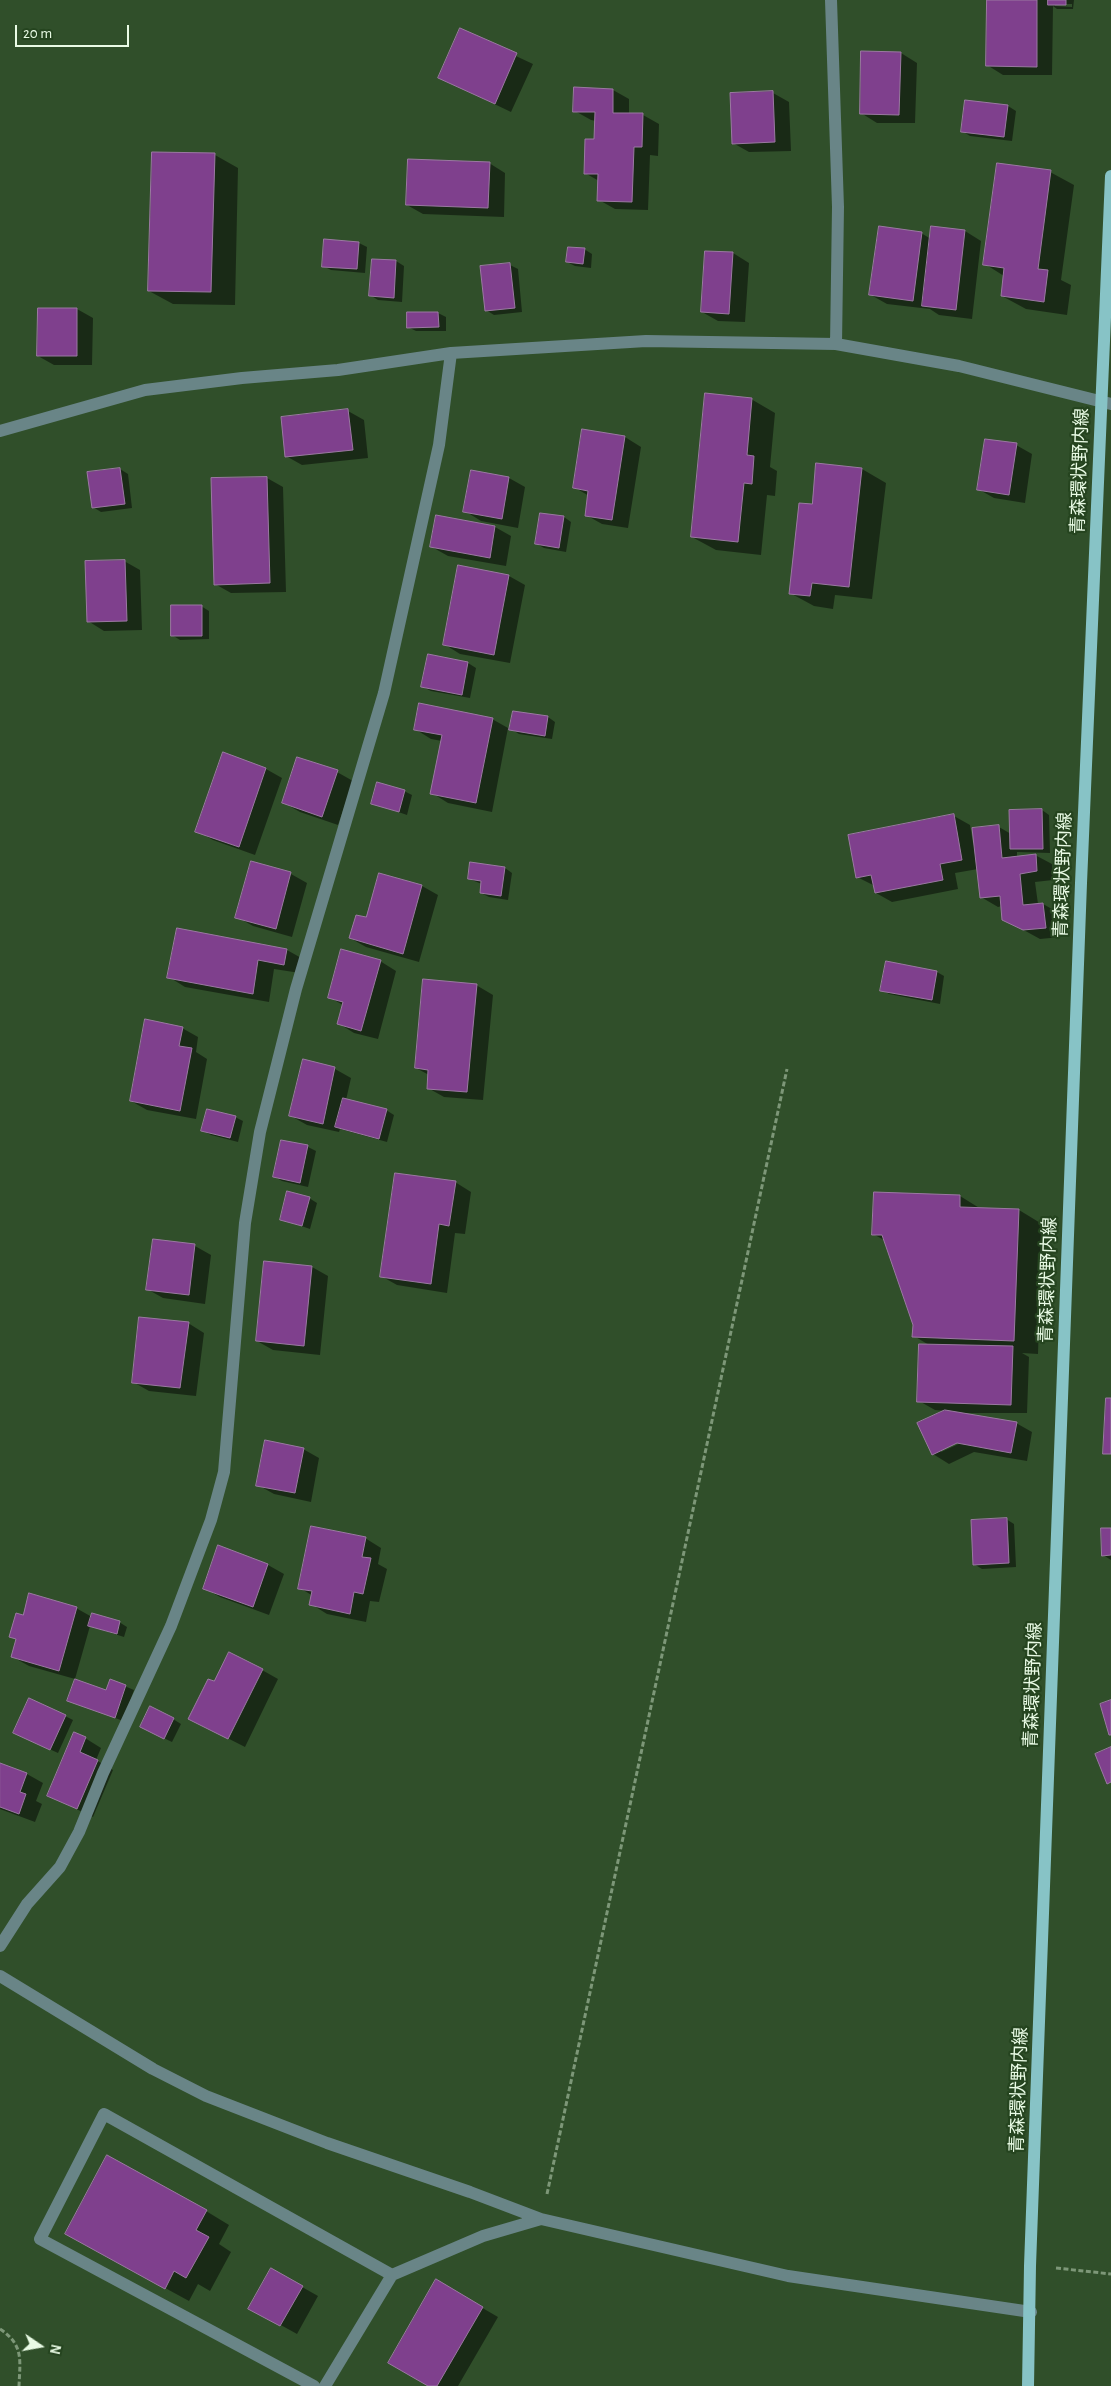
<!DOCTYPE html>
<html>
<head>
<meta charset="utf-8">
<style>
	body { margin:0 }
	#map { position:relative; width:1111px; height:2386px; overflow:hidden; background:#304f2a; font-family:"Alegreya Sans",sans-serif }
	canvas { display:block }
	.north { position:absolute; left:15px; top:2321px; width:50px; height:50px; -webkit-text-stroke:4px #25441f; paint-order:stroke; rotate:102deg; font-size:14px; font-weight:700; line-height:20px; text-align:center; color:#e9fbe5 }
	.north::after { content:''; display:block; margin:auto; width:18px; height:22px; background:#e9fbe5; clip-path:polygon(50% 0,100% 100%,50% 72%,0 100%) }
	.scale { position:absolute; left:15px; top:25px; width:114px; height:22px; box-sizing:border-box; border:2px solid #e9fbe5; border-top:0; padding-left:6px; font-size:15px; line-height:18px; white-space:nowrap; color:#e9fbe5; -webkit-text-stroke:4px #25441f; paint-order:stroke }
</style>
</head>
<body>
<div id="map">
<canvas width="1111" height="2386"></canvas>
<div class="north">N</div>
<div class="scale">20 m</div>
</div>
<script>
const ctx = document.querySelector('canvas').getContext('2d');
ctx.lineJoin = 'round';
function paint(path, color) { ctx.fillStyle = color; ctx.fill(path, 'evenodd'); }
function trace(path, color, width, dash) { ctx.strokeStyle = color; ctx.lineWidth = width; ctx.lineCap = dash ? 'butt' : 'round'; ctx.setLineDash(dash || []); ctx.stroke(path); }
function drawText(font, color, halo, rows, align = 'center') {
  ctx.font = font + ' "Alegreya Sans","Noto Sans JP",sans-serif'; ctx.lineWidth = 4.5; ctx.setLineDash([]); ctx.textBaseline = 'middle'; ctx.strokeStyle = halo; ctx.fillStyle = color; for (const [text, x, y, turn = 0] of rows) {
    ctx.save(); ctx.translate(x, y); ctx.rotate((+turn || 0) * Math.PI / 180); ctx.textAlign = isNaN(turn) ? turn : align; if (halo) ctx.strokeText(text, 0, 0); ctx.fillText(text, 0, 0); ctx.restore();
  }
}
paint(new Path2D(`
	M988,0H1074L1073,9H1057L1053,6L1052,75H1003L987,65ZM1055,4H1072V7L1055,6Z
	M460,30L533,64L511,112L440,78Z
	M901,53L917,63L915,123H877L861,113Z
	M575,89L613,90L629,99V114L643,115L659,124L658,156L650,155L648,210L615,209L599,200V181L585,173L596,140V121L591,120L575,111Z
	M773,93L789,102L791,151L749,152L733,143L732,94Z
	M1008,106L1016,111L1012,141L970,136L962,131Z
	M215,155L238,168L235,305L173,304L149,291Z
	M489,163L505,173L504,217L423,214L407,205Z
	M1050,172L1074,185L1061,280L1071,285L1067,315L1026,309L1002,296L1004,276L985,264Z
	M933,227L965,231L981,241L972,319L939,315L930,309L887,304L871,295L921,233L931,239Z
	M325,240L359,243L367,247L365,273L331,270L323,266Z
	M584,249L592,254L591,268L575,266L567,262Z
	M706,252L733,253L749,263L745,322L718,321L702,312Z
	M373,260L396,261L404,266L402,302L378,300L370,295Z
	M510,265L518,269L522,312L494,315L486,310Z
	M77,309L93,318L92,365H54L38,356Z
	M408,313H438L446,317V331H416L408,327Z
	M751,399L775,413L770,467L777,471L775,496L767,495L761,555L716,550L692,537Z
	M348,411L364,420L368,458L302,465L286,456Z
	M625,437L641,447L628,528L602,524L586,515L589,496L574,487Z
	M1016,445L1032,454L1025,503L994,498L978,489Z
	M817,465L862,469L886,483L872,599L835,595L833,609L814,606L790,593L813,506Z
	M120,469L128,474L132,508L101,512L93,507Z
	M472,471L509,478L525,487L518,528L481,521L465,511Z
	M267,478L283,487L286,592L231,593L215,584Z
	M564,517L571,522L566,552L544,548L537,544Z
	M495,527L511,536L506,566L448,556L432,547Z
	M124,561L140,570L142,630L104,631L88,621Z
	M459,567L509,576L525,585L510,663L460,654L444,644Z
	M201,606L209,611V639L180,640L172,635Z
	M468,663L476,668L470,698L431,691L423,687Z
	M548,717L555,722L552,739L519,734L511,729Z
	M492,719L508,728L492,812L448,803L432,793L442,741L431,739L415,729Z
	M224,754L266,769L282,778L255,855L213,840L197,831Z
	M337,772L353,781L338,825L300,812L284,803Z
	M404,791L412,795L407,815L372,803Z
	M1042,810L1049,815L1050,853L1017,852V857L1035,855L1052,864L1053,880L1035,882L1038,904H1043L1059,913L1061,937L1040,939L1020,928L1002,906L998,907L981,897L978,869L955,873L958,889L892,902L876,893L875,886L857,877L954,816L970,825L973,843L999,827L1011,834Z
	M252,863L291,874L307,883L292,937L253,926L237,917Z
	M505,868L512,873L508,900L489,897L481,893L482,884L469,879Z
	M422,886L438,895L419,962L366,947L350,938L367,919Z
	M178,930L287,950L303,959L300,973L274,969L269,1002L185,987L169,977Z
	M380,961L396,971L378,1039L354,1033L338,1023L343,1005L329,997Z
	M937,972L944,976L940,1004L889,994L882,990Z
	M476,985L493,995L483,1100L444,1097L428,1088L429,1075L416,1068Z
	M182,1028L198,1037L196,1052L207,1059L196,1119L147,1110L131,1101Z
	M304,1061L335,1069L351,1078L346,1100L386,1110L394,1115L387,1142L340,1129L339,1132L307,1125L291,1116Z
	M235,1117L243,1121L238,1142L211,1135L203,1131Z
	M282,1141L308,1147L316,1151L308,1187L282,1181L275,1177Z
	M455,1182L471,1192L465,1234L455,1233L447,1293L397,1285L381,1276Z
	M960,1196L981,1209L1019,1210L1042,1224L1038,1354L1022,1353L1029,1357L1027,1413H955L1016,1423L1032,1432L1027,1461L974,1452L949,1464L933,1454L946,1411L935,1410L919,1401L929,1345L914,1336V1325L886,1241L873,1234ZM962,1439L963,1442L941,1452V1450Z
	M309,1198L317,1203L310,1229L281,1219Z
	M154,1240L195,1246L211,1255L205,1304L163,1298L147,1289Z
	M312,1267L328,1276L320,1355L273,1350L257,1341Z
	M188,1323L204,1333L196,1396L149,1391L133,1382Z
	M303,1449L319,1458L311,1502L274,1494L258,1485Z
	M1006,1519L1014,1524L1016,1567L982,1569L974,1564Z
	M1111,1529V1560L1103,1555Z
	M365,1538L381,1548L378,1564L387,1569L379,1602L370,1601L366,1622L327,1614L311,1604L313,1596L300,1588Z
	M268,1565L284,1574L269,1615L220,1597L204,1588Z
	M76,1608L92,1617L119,1622L127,1627L124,1637L90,1626L75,1679L29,1666L13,1657L17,1640L11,1636L24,1617Z
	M262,1670L278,1679L245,1747L190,1719L215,1683Z
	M110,1680L134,1690L123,1721L69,1700L107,1691Z
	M65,1716L73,1720L58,1753L23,1737Z
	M173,1719L181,1724L172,1742L149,1731Z
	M85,1738L101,1748L96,1760L113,1770L93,1817L49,1796Z
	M0,1764L27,1774L43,1783L36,1801L42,1804L35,1822L0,1809Z
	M206,2211L229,2225L219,2244L231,2252L210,2291L198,2284L189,2301L90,2247Z
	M272,2270L318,2296L297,2334L250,2308Z
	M436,2281L498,2317L458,2386H430Z`), '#0007');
const building = new Path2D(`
	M987,0H1037V67L986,66Z
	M1048,0H1066V5H1048Z
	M460,28L517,53L495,104L438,78Z
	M861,51L901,52L899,115L860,114Z
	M574,87L613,89V113H643L642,147H634L632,202L597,201L598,174H584L585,139H594L595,112H573Z
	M773,91L775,142L732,144L730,93Z
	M965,100L1008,105L1004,137L961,132Z
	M152,152L215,153L211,292L148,291Z
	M408,159L490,162L488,208L406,205Z
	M997,163L1051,170L1038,269L1048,270L1044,302L1001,296L1004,268L983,265Z
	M879,226L922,232L913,301L869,295Z
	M931,226L965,230L956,310L922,306Z
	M324,239L359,242L357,269L322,267Z
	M568,247L585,248L583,264L566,262Z
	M705,251L733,252L729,314L701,312Z
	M372,259L396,260L394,298L369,296Z
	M510,263L515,308L485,311L480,266Z
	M38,308H77V356H37Z
	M407,312H438L439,327L407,328Z
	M705,393L752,398L747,455L754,456L752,484L744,483L738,542L691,537Z
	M348,409L353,450L285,457L281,417Z
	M582,429L625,436L612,520L585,516L588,491L573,488Z
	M985,439L1017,443L1009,495L977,490Z
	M816,463L862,468L849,587L812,583L810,596L789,594L799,503L812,504Z
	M120,468L125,504L92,508L87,472Z
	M471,470L509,477L502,519L463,512Z
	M267,477L270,583L214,585L211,478Z
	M540,513L564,516L559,548L535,544Z
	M436,515L495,526L490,558L430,547Z
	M125,560L127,621L87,622L85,561Z
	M458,565L509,575L494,655L443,645Z
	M171,605H202V636H171Z
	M428,654L468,662L462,695L421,687Z
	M419,703L493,718L476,803L430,794L442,735L414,730Z
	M513,711L548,716L545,736L509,730Z
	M223,752L266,768L239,847L195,832Z
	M297,757L338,770L322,817L282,803Z
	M377,782L405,790L399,812L371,804Z
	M1042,809L1043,849H1010L1009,810Z
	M954,814L962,860L940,864L943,880L875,893L871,875L856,878L848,835Z
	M999,825L1002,858L1036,854L1037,871L1020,874L1023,905L1043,903L1046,928L1023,930L1002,920L1000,896L980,898L972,828Z
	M251,861L291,872L276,929L235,918Z
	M470,862L505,867L501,896L480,893L481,881L468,879Z
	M379,873L422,885L403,954L349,938L356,915L366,917Z
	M177,928L287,949L284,965L258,960L253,994L167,978Z
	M341,949L381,960L361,1031L337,1024L343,1002L328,998Z
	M886,961L937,971L932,1000L880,991Z
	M423,979L477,984L467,1092L427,1089L428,1070L415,1068Z
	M145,1019L183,1027L179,1046L192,1048L180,1111L130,1101Z
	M303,1059L335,1067L323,1124L289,1116Z
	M343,1098L387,1109L379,1139L335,1127Z
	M207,1109L236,1116L230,1138L201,1131Z
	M281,1140L308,1145L300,1183L273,1177Z
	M395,1173L456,1181L449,1226L439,1224L431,1284L380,1277Z
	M287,1191L310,1197L302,1226L280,1220Z
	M874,1192L960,1195V1207L1019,1209L1014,1341L912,1337L913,1325L882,1235H872Z
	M153,1239L195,1244L189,1295L146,1290Z
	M264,1261L312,1266L304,1346L256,1341Z
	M139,1317L189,1322L180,1388L132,1383Z
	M919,1344L1013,1346L1011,1405L917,1402Z
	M1106,1398H1111V1454H1103Z
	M945,1410L1017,1422L1011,1453L957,1443L932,1455L917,1423Z
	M265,1440L304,1448L295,1493L256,1486Z
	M1007,1518L1009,1563L973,1565L971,1520Z
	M311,1526L366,1537L362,1557L371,1558L363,1594L354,1592L350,1614L309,1605L312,1591L298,1589Z
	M1101,1528H1111V1555L1102,1556Z
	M218,1545L268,1564L253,1607L203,1589Z
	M29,1593L77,1607L59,1671L11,1657L16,1639L9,1637L16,1613L23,1615Z
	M92,1613L120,1621L117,1634L88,1626Z
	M229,1652L263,1669L228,1739L188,1719L208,1679L214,1681Z
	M75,1679L106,1690L110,1679L126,1685L115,1718L67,1701Z
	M29,1698L66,1715L50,1750L13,1733Z
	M1111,1700V1735H1109L1100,1704Z
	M150,1706L174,1718L164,1739L140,1727Z
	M74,1732L86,1737L80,1752L98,1760L77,1809L47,1796Z
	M1111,1747V1782L1107,1784L1095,1754Z
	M0,1763L27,1773L20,1792L26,1794L19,1814L0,1807Z
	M107,2155L207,2210L196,2230L209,2237L186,2278L174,2271L165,2289L65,2234Z
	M271,2268L303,2286L280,2326L248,2309Z
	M436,2279L483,2307L437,2386H428L388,2363Z`);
paint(building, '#7f408d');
trace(building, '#9b79a2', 1);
trace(new Path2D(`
	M547,2194L787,1069
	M1056,2268L1111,2274
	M0,2329C24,2345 20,2360 19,2386`), '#7d9778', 3, [5, 2.5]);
trace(new Path2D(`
	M831,0L838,207L836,344
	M0,431L145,390L242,378L338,370L451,353L646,341L836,344L959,366L1111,404
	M0,1946L27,1904L60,1867L79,1832L103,1773L171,1626L211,1520L224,1472L245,1223L260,1132L296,989L384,693L439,445L451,353
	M0,1976L153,2069L206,2096L327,2143L470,2192L541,2219L788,2276L1031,2312
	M314,2386L40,2239L104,2114L392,2275L483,2236L541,2219
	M325,2386L392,2275`), '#698587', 12);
trace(new Path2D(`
	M1028,2386L1030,2266L1081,883L1111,176`), '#87c3c6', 12);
drawText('18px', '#e9fbe5', '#25441f', [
	["青森環状野内線",1080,471,-88],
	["青森環状野内線",1063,875,-88],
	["青森環状野内線",1048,1280,-88],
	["青森環状野内線",1033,1685,-88],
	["青森環状野内線",1019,2090,-88]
]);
</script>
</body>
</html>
